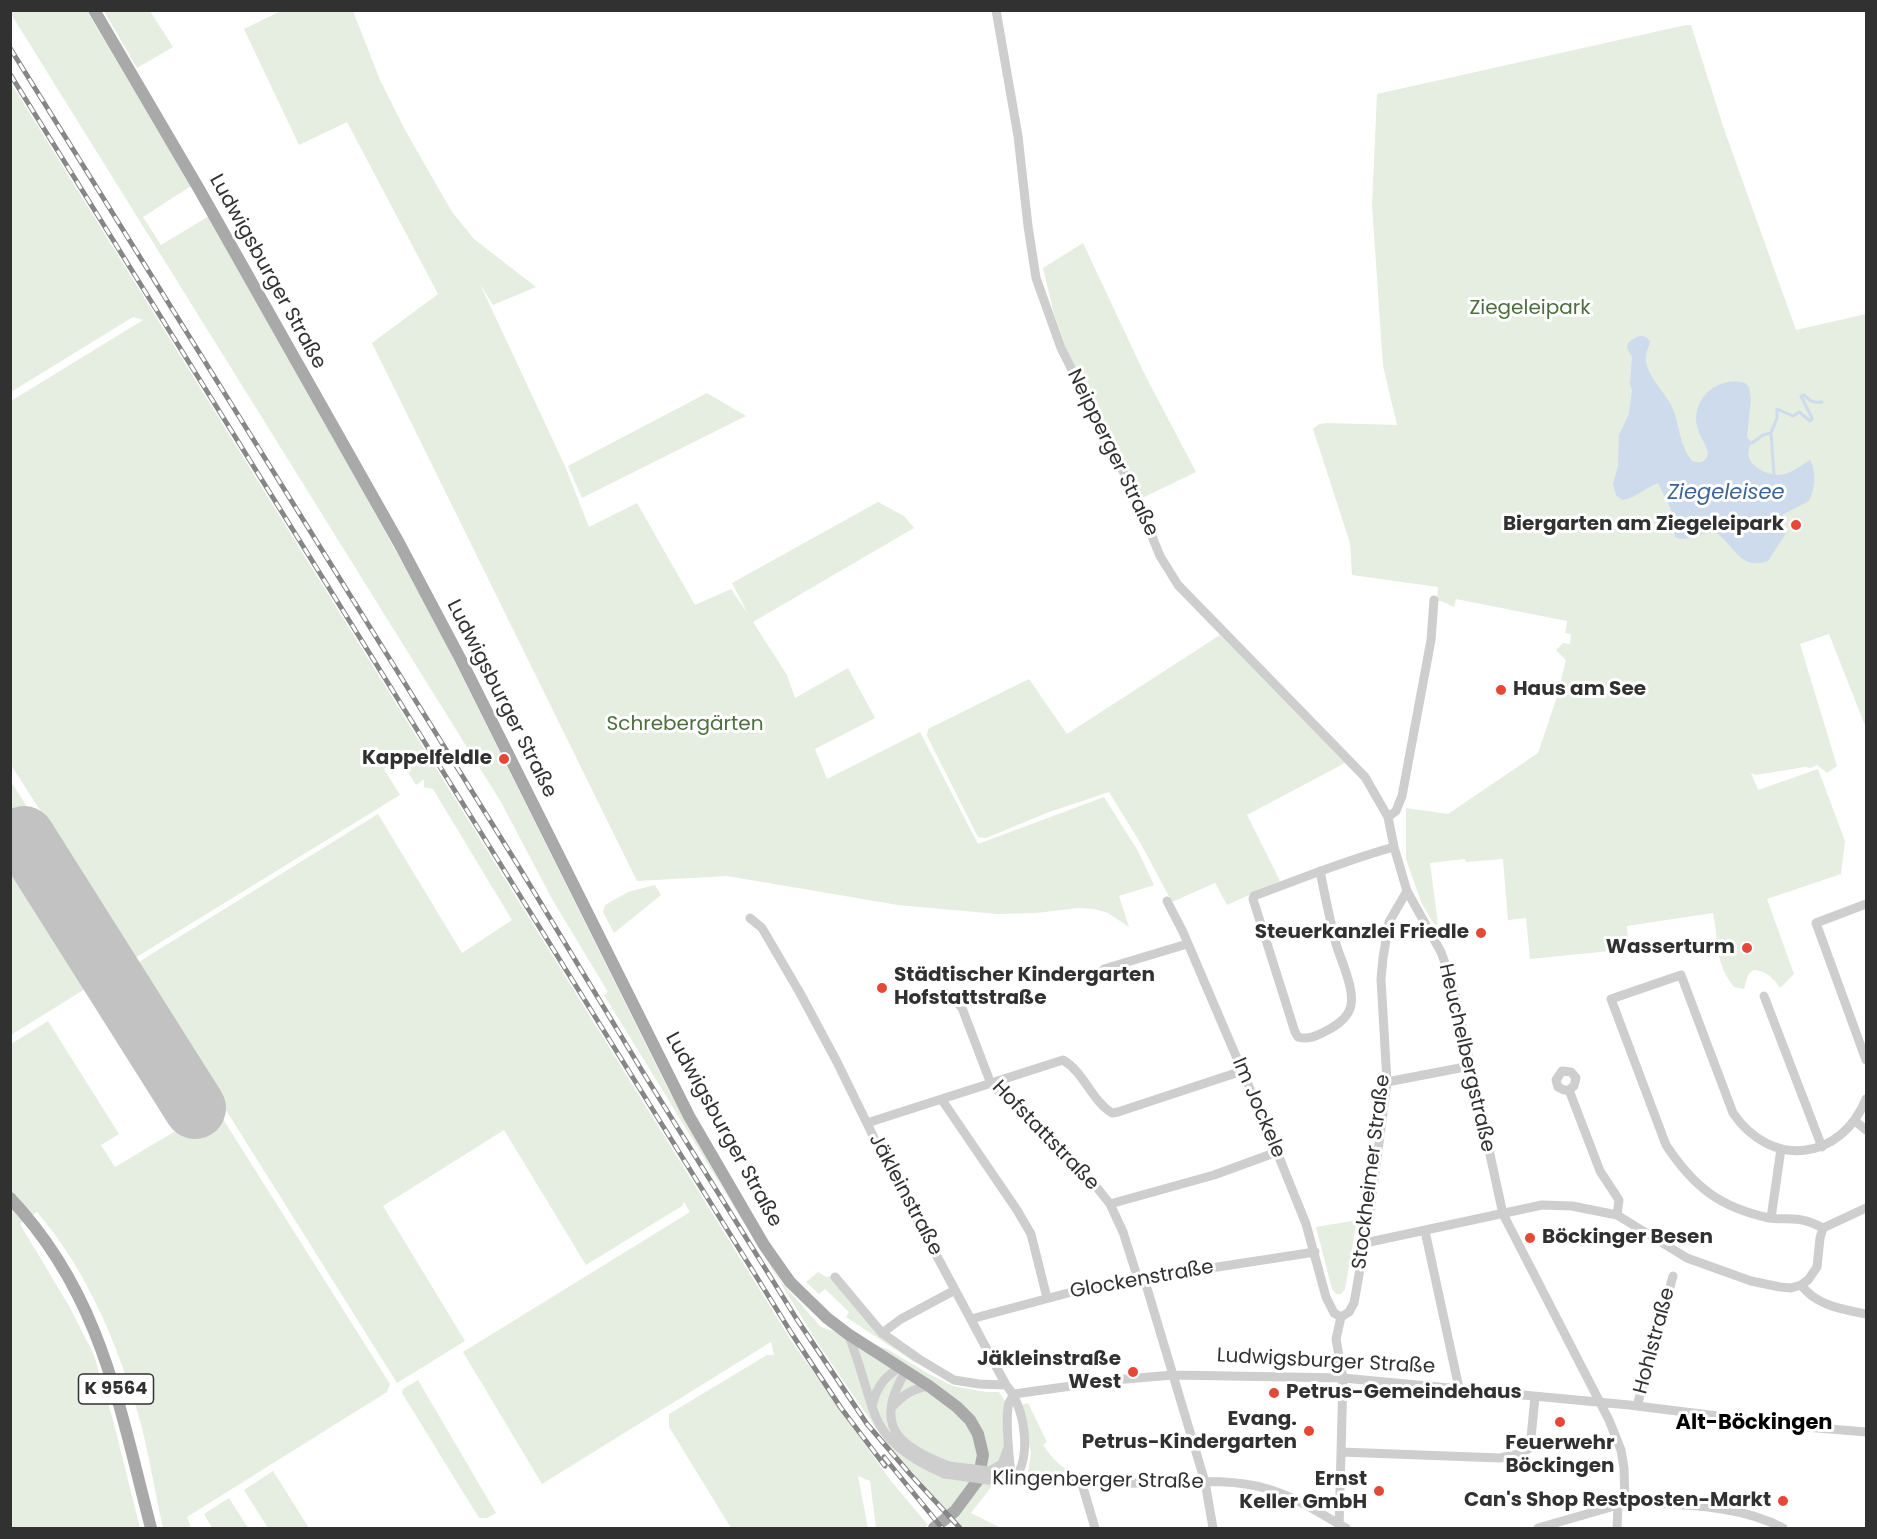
<!DOCTYPE html>
<html>
<head>
<meta charset="utf-8">
<style>
	body { margin:0 }
	#map { position:relative; width:1877px; height:1539px; overflow:hidden; background:#fff; font-family:Poppins,sans-serif }
	canvas { display:block }
	.frame { position:absolute; inset:0; border:12px solid #313131; pointer-events:none }
</style>
</head>
<body>
<div id="map">
<canvas width="1877" height="1539"></canvas>
<div class="frame"></div>
</div>
<script>
const ctx = document.querySelector('canvas').getContext('2d');
ctx.lineJoin = 'round';
function paint(path, color) { ctx.fillStyle = color; ctx.fill(path, 'evenodd'); }
function trace(path, color, width, dash) { ctx.strokeStyle = color; ctx.lineWidth = width; ctx.lineCap = dash ? 'butt' : 'round'; ctx.setLineDash(dash || []); ctx.stroke(path); }
function drawText(font, color, halo, rows, align = 'center') {
  ctx.font = font + ' Poppins,sans-serif'; ctx.lineWidth = 6; ctx.setLineDash([]); ctx.textBaseline = 'middle'; ctx.strokeStyle = halo; ctx.fillStyle = color; for (const [text, x, y, turn = 0] of rows) {
    ctx.save(); ctx.translate(x, y); ctx.rotate((+turn || 0) * Math.PI / 180); ctx.textAlign = isNaN(turn) ? turn : align; if (halo) ctx.strokeText(text, 0, 0); ctx.fillText(text, 0, 0); ctx.restore();
  }
}
paint(new Path2D(`
	M283,10L353,11L380,80L405,130L452,212L474,239L536,287L493,305L480,284L565,466L589,527L637,503L695,605L731,589L748,614L732,583L878,502L904,516L914,528L753,622L787,675L795,698L848,668L875,718L815,749L827,779L920,732L978,844L1104,797L1138,851L1154,885L1119,896L1129,927L1108,913L1094,909L1078,908L1036,913L998,914L898,905L727,876L637,881L372,343L438,294L347,122L299,145L244,29Z
	M11,11H87L191,186L143,217L161,245L209,216L430,612L668,1089L723,1187L782,1283L821,1327L887,1349L929,1374L953,1386L986,1392H999L1007,1404L1006,1468L971,1513L1001,1528H964L961,1526L887,1444L849,1389L817,1342L604,995L608,992L552,899L501,802L11,14Z
	M104,11H150L173,47L137,68Z
	M1686,25H1691L1725,132L1796,330L1866,314V728L1829,634L1800,644L1837,766L1827,773L1817,765L1810,768L1805,767L1756,775L1751,773L1758,790L1818,769L1845,841L1841,874L1767,899L1794,974L1780,988C1774,978 1765,970 1753,970L1748,975L1744,989L1734,987C1714,962 1719,942 1713,913L1627,926L1628,940L1619,941L1620,950L1530,959L1526,918L1508,920L1503,859L1466,862L1465,859L1430,863L1438,924L1435,926L1421,902L1406,859V808L1448,814L1538,753L1556,700L1566,660L1556,650L1563,643L1570,644L1571,634L1565,633L1567,621L1456,599L1454,607L1441,601H1437L1438,587L1352,575L1350,543L1313,429L1319,424L1328,423L1397,425L1383,366L1372,205L1377,94Z
	M11,83L792,1342L891,1481L928,1525L924,1528H876L870,1481L858,1476L868,1528H731L669,1427V1414L767,1355H774L771,1342L542,1484L463,1352L690,1212L684,1202L682,1206L586,1265L504,1130L383,1206L465,1341L397,1383L137,968V963L378,814L462,953L512,920L433,789L424,787V779L416,785L400,759L384,769L400,795L135,958L11,765V401L143,320L133,317L11,392Z
	M1083,243L1144,373L1196,472L1142,498L1066,348L1054,314L1043,268Z
	M707,393L746,416L582,498L568,466Z
	M1220,635L1345,763L1247,815L1280,881L1227,905L1215,883L1172,902L1141,844L1109,792L1049,812L986,838L978,837L927,736L928,729L1029,679L1067,734Z
	M10,780L127,963L11,1035H10Z
	M655,885L661,895L614,933L603,912L605,905L628,892Z
	M124,973H131L390,1384L387,1392L187,1517L191,1528H163C154,1488 148,1446 136,1407C114,1336 85,1268 37,1212L20,1224L69,1306L94,1355L113,1420L140,1528H11V1044L48,1021L119,1134L101,1145L115,1167L184,1126L101,988Z
	M1357,1220L1345,1289L1341,1294H1336L1332,1289L1316,1227Z
	M818,1272L826,1277L831,1276L915,1360L914,1362L846,1317L849,1312L825,1289L819,1294L806,1282Z
	M418,1380L496,1513L487,1518H479L402,1393L403,1389Z
	M1028,1403L1047,1442L1043,1445C1065,1477 1076,1474 1112,1476V1481H1076L1065,1475L1057,1479H1027L1031,1452L1019,1406Z
	M273,1471L309,1528H268L244,1490Z
	M229,1498L248,1528H212L204,1514Z`), '#e5eee0');
paint(new Path2D(`
	M1641,336L1646,337L1650,341C1649,346 1647,350 1646,355C1644,375 1666,392 1673,409C1680,428 1679,443 1692,461C1700,464 1707,462 1708,453C1706,443 1699,436 1697,426C1691,398 1719,375 1745,383L1749,387L1751,399L1747,437L1752,443C1738,462 1768,479 1785,474C1793,472 1803,464 1810,460C1817,472 1815,489 1809,501L1784,514L1777,525L1786,533L1768,561C1739,571 1735,545 1716,533C1701,530 1689,544 1675,537L1670,507L1658,483C1645,488 1636,498 1622,500L1616,495L1613,484L1618,466L1619,435L1629,414L1632,390L1630,384L1632,357L1627,348L1628,343L1636,337Z`), '#cddbed');
trace(new Path2D(`
	M1771,433L1774,475
	M1752,443L1763,435L1771,433L1777,418V409L1793,416L1799,412L1810,421L1812,419L1811,416L1801,396L1804,395C1810,401 1813,403 1822,402`), '#cddbed', 3);
trace(new Path2D(`
	M24,837L195,1108`), '#c2c2c2', 62);
trace(new Path2D(`
	M996,10L1018,136L1028,226L1036,278L1061,348L1136,497L1160,556L1178,585L1365,777L1388,817L1394,847L1407,891L1441,952L1453,985L1503,1214L1609,1420L1621,1450L1624,1468L1625,1503
	M1388,817L1396,811L1402,796L1431,640L1434,600
	M1320,871C1325,896 1330,920 1336,944C1341,961 1358,995 1349,1011C1345,1020 1333,1028 1324,1032C1316,1036 1308,1040 1298,1037L1295,1032L1253,899L1254,896C1300,879 1346,860 1394,847
	M1167,901L1183,932L1277,1152L1306,1224L1326,1297L1334,1313L1341,1317
	M1866,904L1816,923L1866,1060
	M750,918L762,928L800,993L837,1062L880,1150L1006,1385C1025,1406 1033,1458 1013,1481
	M1099,977L1104,969L1187,944
	M1764,996L1822,1147
	M947,998L955,1000L962,1008L991,1084L1094,1184L1110,1204L1123,1232L1138,1279
	M1387,1082L1470,1066
	M1569,1090H1564L1558,1087L1556,1080L1562,1071L1571,1072L1576,1078L1574,1086L1569,1090L1600,1171L1619,1200L1617,1215
	M942,1100L1017,1210L1031,1234L1047,1298
	M1855,1121L1866,1130
	M867,1123L1063,1060C1084,1072 1091,1100 1112,1113L1118,1112L1242,1071
	M1110,1204L1214,1175L1277,1152
	M1771,1218L1781,1149
	M1823,1228C1817,1225 1811,1222 1806,1221C1794,1217 1781,1220 1769,1218C1719,1207 1694,1187 1666,1145L1611,999L1681,975L1733,1113C1771,1169 1841,1161 1866,1099
	M1425,1231L1459,1388
	M1365,1243L1542,1205L1572,1206L1617,1215L1687,1258L1751,1281L1780,1287L1791,1288L1801,1285L1808,1280L1817,1267L1820,1238L1823,1228L1866,1208
	M835,1277L882,1333L919,1359L954,1380L979,1384L1006,1385
	M1144,1278L1205,1482L1213,1528
	M1801,1285C1817,1306 1842,1309 1866,1314
	M971,1319L1094,1286L1315,1252
	M882,1333L901,1319L955,1290
	M848,1334C859,1360 865,1388 875,1415C886,1444 918,1463 945,1474
	M906,1371C872,1425 898,1447 949,1466
	M873,1403C877,1386 885,1377 900,1367
	M1637,1406L1673,1276
	M892,1407C904,1394 912,1389 929,1386
	M1341,1452L1500,1458L1519,1454L1530,1448L1535,1397
	M990,1471L1002,1464L1007,1450
	M988,1480C1039,1482 1089,1484 1140,1483C1182,1483 1227,1477 1268,1489C1296,1497 1321,1514 1346,1528
	M1013,1481C1009,1467 1005,1416 1009,1403C1010,1400 1013,1397 1014,1394L1114,1380L1173,1375L1343,1378L1629,1405L1806,1427L1866,1432
	M1082,1484L1095,1528
	M1339,1528L1343,1378L1336,1339L1341,1317L1349,1312L1354,1303L1370,1212L1387,1082L1381,979L1383,958L1389,922L1407,891
	M1538,1528L1625,1503L1636,1502C1685,1505 1739,1505 1783,1528
	M1617,1528L1618,1505`), '#cecece', 9);
trace(new Path2D(`
	M94,10L199,189L399,543L461,660L689,1116L764,1245L790,1282L827,1318L848,1334L929,1386L957,1407L970,1420L978,1434L983,1455L978,1480L955,1511L934,1528
	M10,1198C101,1294 119,1406 151,1528`), '#a9a9a9', 12);
const rail = new Path2D(`
	M10,48L519,867L641,1069L796,1318L867,1424L910,1474L960,1528
	M10,74L792,1334L841,1408L885,1466
	M884,1457L942,1528`);
trace(rail, '#868686', 5);
trace(rail, '#fff', 3, [9]);
trace(new Path2D(`
	M949,1466L990,1471
	M945,1474L988,1480`), '#cecece', 9);
for (const [x, y, r, color] of [
	[1796,525,6,"#e54837"],
	[1501,690,6,"#e54837"],
	[504,759,6,"#e54837"],
	[1481,933,6,"#e54837"],
	[1747,948,6,"#e54837"],
	[882,988,6,"#e54837"],
	[1530,1238,6,"#e54837"],
	[1133,1372,6,"#e54837"],
	[1274,1393,6,"#e54837"],
	[1560,1422,6,"#e54837"],
	[1309,1431,6,"#e54837"],
	[1379,1491,6,"#e54837"],
	[1783,1501,6,"#e54837"]
]) { const dot = new Path2D(); dot.arc(x, y, r, 0, 2 * Math.PI); ctx.fillStyle = color; ctx.fill(dot); trace(dot, '#fff', 2); }
for (const [x, y, w] of [
	[116,1389,75]
]) { const box = new Path2D(); box.roundRect(x - w / 2, y - 15, w, 30, 4.5); ctx.fillStyle = '#fff'; ctx.fill(box); trace(box, '#313131', 1.5); }
drawText('bold 18px', '#313131', null, [
	["K 9564",116,1389]
]);
drawText('20px', '#313131', '#fff', [
	["Ludwigsburger Straße",267,272,61],
	["Neipperger Straße",1112,453,64],
	["Ludwigsburger Straße",501,699,63],
	["Heuchelbergstraße",1466,1058,77],
	["Im Jockele",1258,1108,67],
	["Ludwigsburger Straße",723,1130,61],
	["Hofstattstraße",1045,1136,46],
	["Stockheimer Straße",1372,1172,-83],
	["Jäkleinstraße",905,1195,62],
	["Glockenstraße",1142,1280,-10],
	["Hohlstraße",1655,1341,-75],
	["Ludwigsburger Straße",1326,1362,3],
	["Klingenberger Straße",1098,1481,1]
]);
drawText('20px', '#4c6e3e', '#fff', [
	["Ziegeleipark",1530,309],
	["Schrebergärten",685,725]
]);
drawText('bold 20px', '#313131', '#fff', [
	["Biergarten am Ziegeleipark",1784,525],
	["Haus am See",1513,690,"left"],
	["Kappelfeldle",492,759],
	["Steuerkanzlei Friedle",1469,933],
	["Wasserturm",1735,948],
	["Städtischer Kindergarten",894,976,"left"],
	["Hofstattstraße",894,999,"left"],
	["Böckinger Besen",1542,1238,"left"],
	["Jäkleinstraße",1121,1360],
	["West",1121,1383],
	["Petrus-Gemeindehaus",1286,1393,"left"],
	["Evang.",1297,1420],
	["Petrus-Kindergarten",1297,1443],
	["Feuerwehr",1560,1444,"center"],
	["Böckingen",1560,1467,"center"],
	["Ernst",1367,1480],
	["Keller GmbH",1367,1503],
	["Can's Shop Restposten-Markt",1771,1501]
], 'right');
drawText('italic 21px', '#3e6494', '#fff', [
	["Ziegeleisee",1726,494]
]);
drawText('bold 21px', '#000', '#fff', [
	["Alt-Böckingen",1754,1424]
]);
</script>
</body>
</html>
